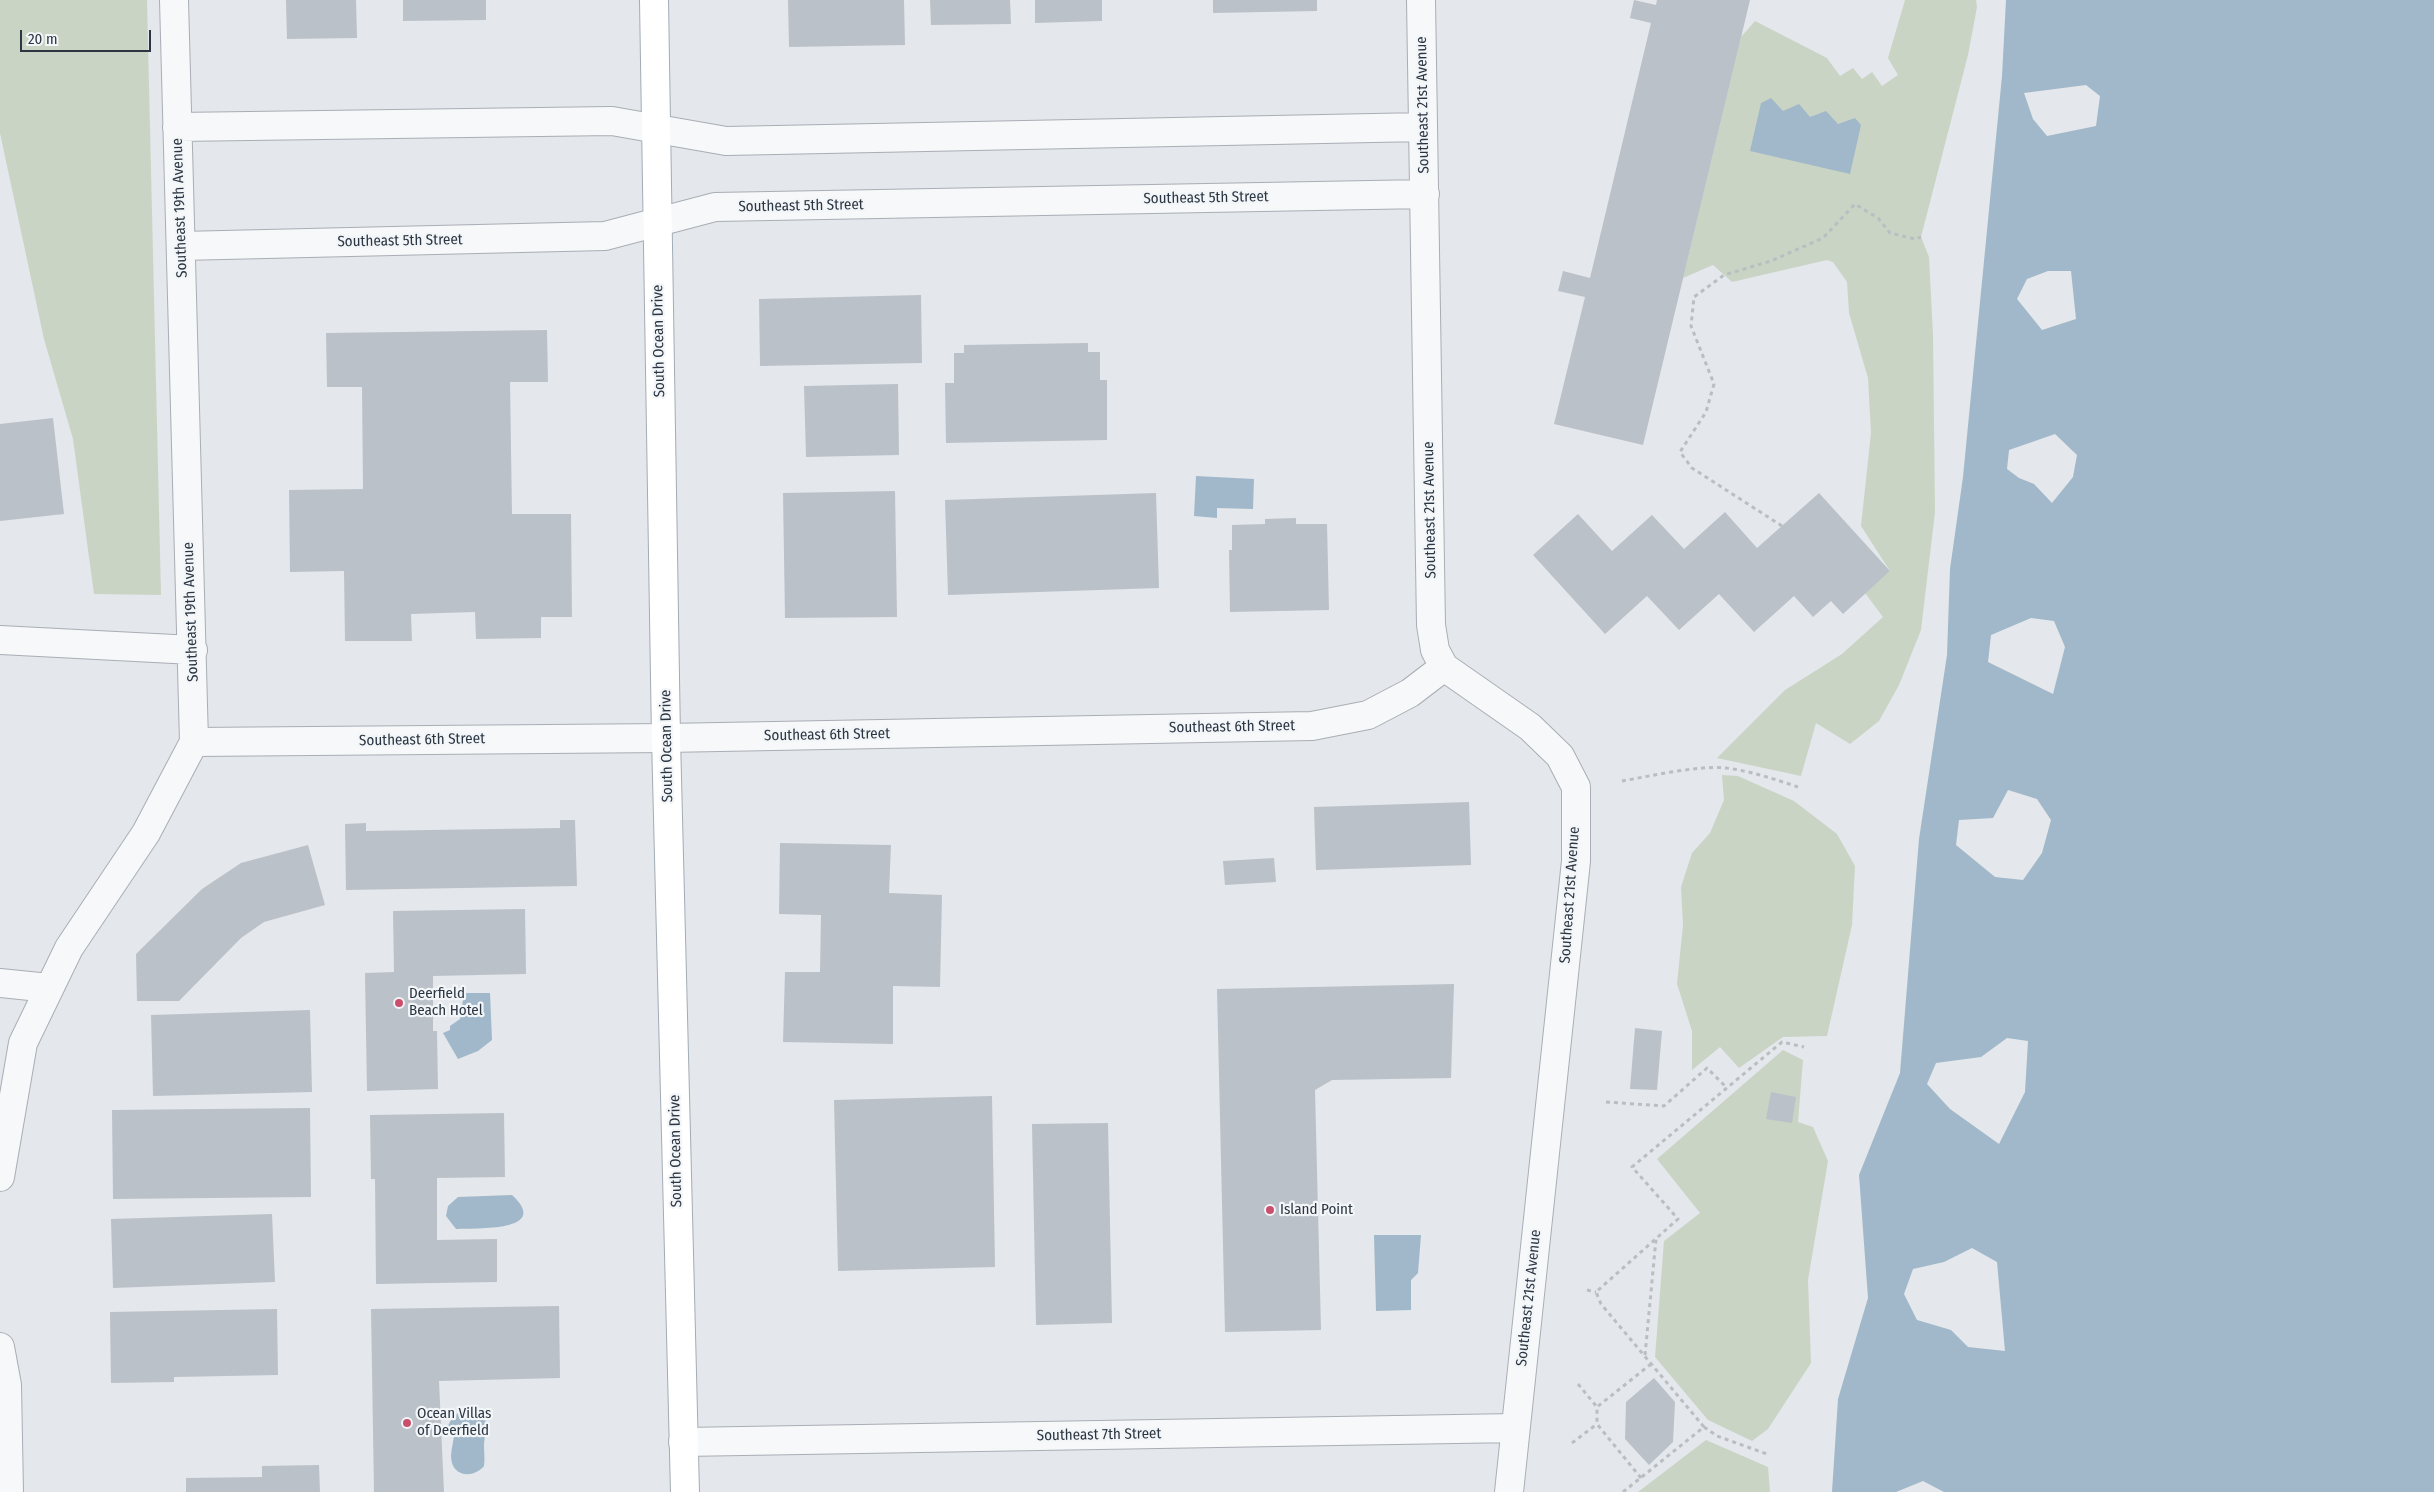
<!DOCTYPE html>
<html>
<head>
<meta charset="utf-8">
<style>
	body { margin:0 }
	#map { position:relative; width:2434px; height:1492px; overflow:hidden; background:#e4e7eb; font-family:"Fira Sans Condensed",sans-serif }
	canvas { display:block }
	.scale { position:absolute; left:20px; top:30px; width:131px; height:22px; box-sizing:border-box; border:2px solid #2c3643; border-top:0; padding-left:6px; font-size:15px; line-height:18px; white-space:nowrap; color:#2c3643; -webkit-text-stroke:4px #f3f6f8; paint-order:stroke }
</style>
</head>
<body>
<div id="map">
<canvas width="2434" height="1492"></canvas>
<div class="scale">20 m</div>
</div>
<script>
const ctx = document.querySelector('canvas').getContext('2d');
ctx.lineJoin = 'round';
function paint(path, color) { ctx.fillStyle = color; ctx.fill(path, 'evenodd'); }
function trace(path, color, width, dash) { ctx.strokeStyle = color; ctx.lineWidth = width; ctx.lineCap = dash ? 'butt' : 'round'; ctx.setLineDash(dash || []); ctx.stroke(path); }
function drawText(font, color, halo, rows, align = 'center') {
  ctx.font = font + ' "Fira Sans Condensed",sans-serif'; ctx.lineWidth = 4.5; ctx.setLineDash([]); ctx.textBaseline = 'middle'; ctx.strokeStyle = halo; ctx.fillStyle = color; for (const [text, x, y, turn = 0] of rows) {
    ctx.save(); ctx.translate(x, y); ctx.rotate((+turn || 0) * Math.PI / 180); ctx.textAlign = isNaN(turn) ? turn : align; if (halo) ctx.strokeText(text, 0, 0); ctx.fillText(text, 0, 0); ctx.restore();
  }
}
paint(new Path2D(`
	M0,0H147L161,595L94,594L73,439L44,339L0,133Z
	M1905,0H1976L1977,7L1968,55L1921,237L1929,257L1933,335L1935,512L1921,630L1899,685L1879,721L1850,744L1816,723L1801,776L1717,758L1785,690L1842,654L1883,617L1865,593L1890,571L1861,526L1871,433L1868,378L1849,313L1847,282L1833,262L1827,260L1732,282L1713,265L1683,278L1741,37L1755,21L1827,58L1840,76L1853,68L1862,79L1872,72L1882,86L1898,75L1888,58Z
	M1722,775L1738,776L1794,801L1837,834L1855,866L1852,925L1827,1036L1783,1037L1739,1068L1720,1047L1692,1070V1031L1677,984L1683,925L1681,887L1692,853L1710,833L1724,800Z
	M1783,1050L1803,1060L1798,1122L1813,1127L1828,1161L1808,1280L1811,1363L1768,1429L1752,1441L1708,1420L1655,1357L1664,1241L1700,1213L1657,1159Z
	M1706,1440L1768,1467L1770,1492H1638Z`), '#cad4c5');
paint(new Path2D(`
	M2006,0H2434V1492H1832L1838,1399L1868,1298L1859,1175L1900,1073L1919,839L1947,655L1950,569L1963,477L2002,76Z
	M1771,98L1783,111L1799,104L1810,117L1826,111L1838,124L1855,118L1861,125L1850,174L1750,151L1761,103Z
	M1196,476L1254,479L1253,509L1217,508V518L1194,516Z
	M464,993H490L492,1040L478,1051L458,1059L443,1033L450,1030V1026L460,1019Z
	M512,1195C552,1232 476,1228 456,1229L446,1216L448,1206L458,1197Z
	M1374,1235H1421L1418,1273L1411,1280V1310L1376,1311Z
	M463,1410C494,1410 485,1427 484,1446C484,1453 485,1459 484,1466C473,1479 451,1477 451,1456C451,1449 454,1441 454,1433L451,1430L447,1431C449,1420 454,1415 463,1410Z`), '#a0b8c9');
paint(new Path2D(`
	M2086,85L2100,96L2096,126L2047,136L2033,119L2024,93Z
	M2048,271H2071L2076,319L2042,330L2017,299L2027,279Z
	M2055,434L2077,455L2073,477L2052,503L2034,484L2019,478L2007,469L2009,450Z
	M2031,618L2054,621L2065,647L2053,694L1988,662L1991,635Z
	M2008,790L2037,799L2051,820L2042,853L2023,880L1995,877L1956,845L1959,820L1993,818Z
	M2007,1038L2028,1041L2025,1092L1999,1144L1950,1109L1927,1084L1936,1063L1981,1057Z
	M1972,1248L1997,1262L2005,1351L1968,1347L1951,1330L1917,1320L1904,1294L1913,1269L1944,1262Z
	M1923,1481L1944,1492H1896Z`), '#e4e7eb');
paint(new Path2D(`
	M286,0H356L357,38L287,39Z
	M403,0H486V20L403,21Z
	M788,0H904L905,45L789,47Z
	M930,0H1010L1011,24L931,25Z
	M1035,0H1102V21L1035,23Z
	M1213,0H1317V11L1213,13Z
	M1634,0L1656,5L1657,0H1750L1643,445L1554,424L1585,297L1558,291L1563,271L1590,278L1651,23L1630,18Z
	M921,295L922,363L760,366L759,299Z
	M547,330L548,382H510L512,514H571L572,617H541V638L476,639L475,612L411,614L412,641H345L344,571L290,572L289,490L363,489L362,387H327L326,333Z
	M1088,343V352H1100V380H1107V440L946,443L945,383H954V353H964V345Z
	M898,384L899,455L806,457L804,386Z
	M53,418L64,514L0,521V424Z
	M895,491L897,617L785,618L783,493Z
	M1156,493L1159,588L948,595L945,500Z
	M1819,493L1890,571L1843,614L1831,601L1813,617L1794,596L1754,632L1719,594L1679,630L1647,596L1605,634L1533,555L1578,514L1612,551L1652,515L1684,549L1725,512L1757,548Z
	M1296,518V524H1327L1329,610L1230,612L1229,550H1232V525L1265,524V519Z
	M1469,802L1471,865L1316,870L1314,807Z
	M560,820H575L577,886L346,890L345,824L366,823V831L560,828Z
	M780,843L891,845L889,893L942,895L940,987L893,986V1044L783,1042L785,972H820L821,915L779,914Z
	M308,845L325,905L264,922L241,938L179,1001H137L136,954L202,889L241,863Z
	M1274,858L1276,882L1225,885L1223,861Z
	M525,909L526,974L433,976V1031H437L438,1089L367,1091L365,973L394,972L393,911Z
	M1454,984L1451,1078L1332,1080L1315,1090L1321,1330L1225,1332L1217,989Z
	M310,1010L312,1092L153,1096L151,1015Z
	M1635,1028L1662,1031L1657,1090L1630,1089Z
	M1771,1092L1796,1097L1792,1123L1766,1119Z
	M992,1096L995,1267L838,1271L834,1100Z
	M310,1108L311,1197L113,1199L112,1110Z
	M504,1113L505,1177L437,1178V1240L497,1239V1282L376,1284L375,1179H371L370,1115Z
	M1108,1123L1112,1323L1036,1325L1032,1124Z
	M272,1214L275,1282L113,1288L111,1219Z
	M559,1306L560,1378L439,1381L444,1492H374L371,1309Z
	M277,1309L278,1375L174,1377V1382L111,1383L110,1312Z
	M1654,1378L1675,1402L1673,1442L1649,1465L1625,1439L1626,1402Z
	M319,1465L320,1492H186V1478L262,1477V1466Z`), '#bbc1c8');
const minor = new Path2D(`
	M1421,0L1431,625L1435,650L1444,667L1530,727L1560,756L1576,787V861L1509,1492
	M177,127L612,121L726,141L1423,127
	M181,246L605,236L715,207L1425,194
	M0,640L193,650
	M194,742L666,738L1312,726L1368,715L1410,693L1444,667
	M0,983L49,988
	M0,1177L23,1043L69,948L146,833L194,742L174,0
	M0,1347L7,1385L9,1492
	M683,1442L1515,1428`);
const major = new Path2D(`
	M654,0L666,738L685,1492`);
trace(minor, '#a9aeb5', 30);
trace(major, '#a3acb6', 30);
trace(new Path2D(`
	M1782,526L1692,468L1680,452L1706,412L1714,384L1691,326L1694,297L1724,275L1771,261L1823,238L1855,204L1878,218L1890,233L1915,239L1921,237
	M1622,781C1651,776 1698,765 1726,768C1751,771 1774,779 1798,787
	M1606,1102L1664,1106L1707,1068L1727,1088
	M1587,1290L1596,1292
	M1645,1355L1656,1239
	M1578,1384L1597,1407
	M1704,1427L1717,1436L1767,1454
	M1572,1443L1597,1424
	M1641,1478L1597,1424V1407L1651,1364
	M1623,1492L1704,1427L1601,1304L1596,1292L1678,1219L1632,1167L1782,1042L1804,1047`), '#b9bec2', 3, [4, 4]);
trace(minor, '#f6f8f9', 28);
trace(major, '#fff', 28);
for (const [x, y, r, color] of [
	[399,1003,5,"#ca4f6c"],
	[1270,1210,5,"#ca4f6c"],
	[407,1423,5,"#ca4f6c"]
]) { const dot = new Path2D(); dot.arc(x, y, r, 0, 2 * Math.PI); ctx.fillStyle = color; ctx.fill(dot); trace(dot, '#f3f6f8', 2); }
drawText('15px', '#2c3643', '#f3f6f8', [
	["Southeast 21st Avenue",1423,105,-91],
	["Southeast 5th Street",1206,198,-1],
	["Southeast 5th Street",801,206,-1],
	["Southeast 19th Avenue",180,208,-92],
	["Southeast 5th Street",400,241,-1],
	["South Ocean Drive",659,341,-91],
	["Southeast 21st Avenue",1430,510,-91],
	["Southeast 19th Avenue",191,612,-92],
	["Southeast 6th Street",1232,727,-1],
	["Southeast 6th Street",827,735,-1],
	["Southeast 6th Street",422,740,-1],
	["South Ocean Drive",667,746,-91],
	["Southeast 21st Avenue",1570,895,-86],
	["South Ocean Drive",676,1151,-91],
	["Southeast 21st Avenue",1529,1298,-84],
	["Southeast 7th Street",1099,1435,-1]
]);
drawText('15px', '#2c3643', '#f3f6f8', [
	["Deerfield",409,994],
	["Beach Hotel",409,1011],
	["Island Point",1280,1210],
	["Ocean Villas",417,1414],
	["of Deerfield",417,1431]
], 'left');
</script>
</body>
</html>
